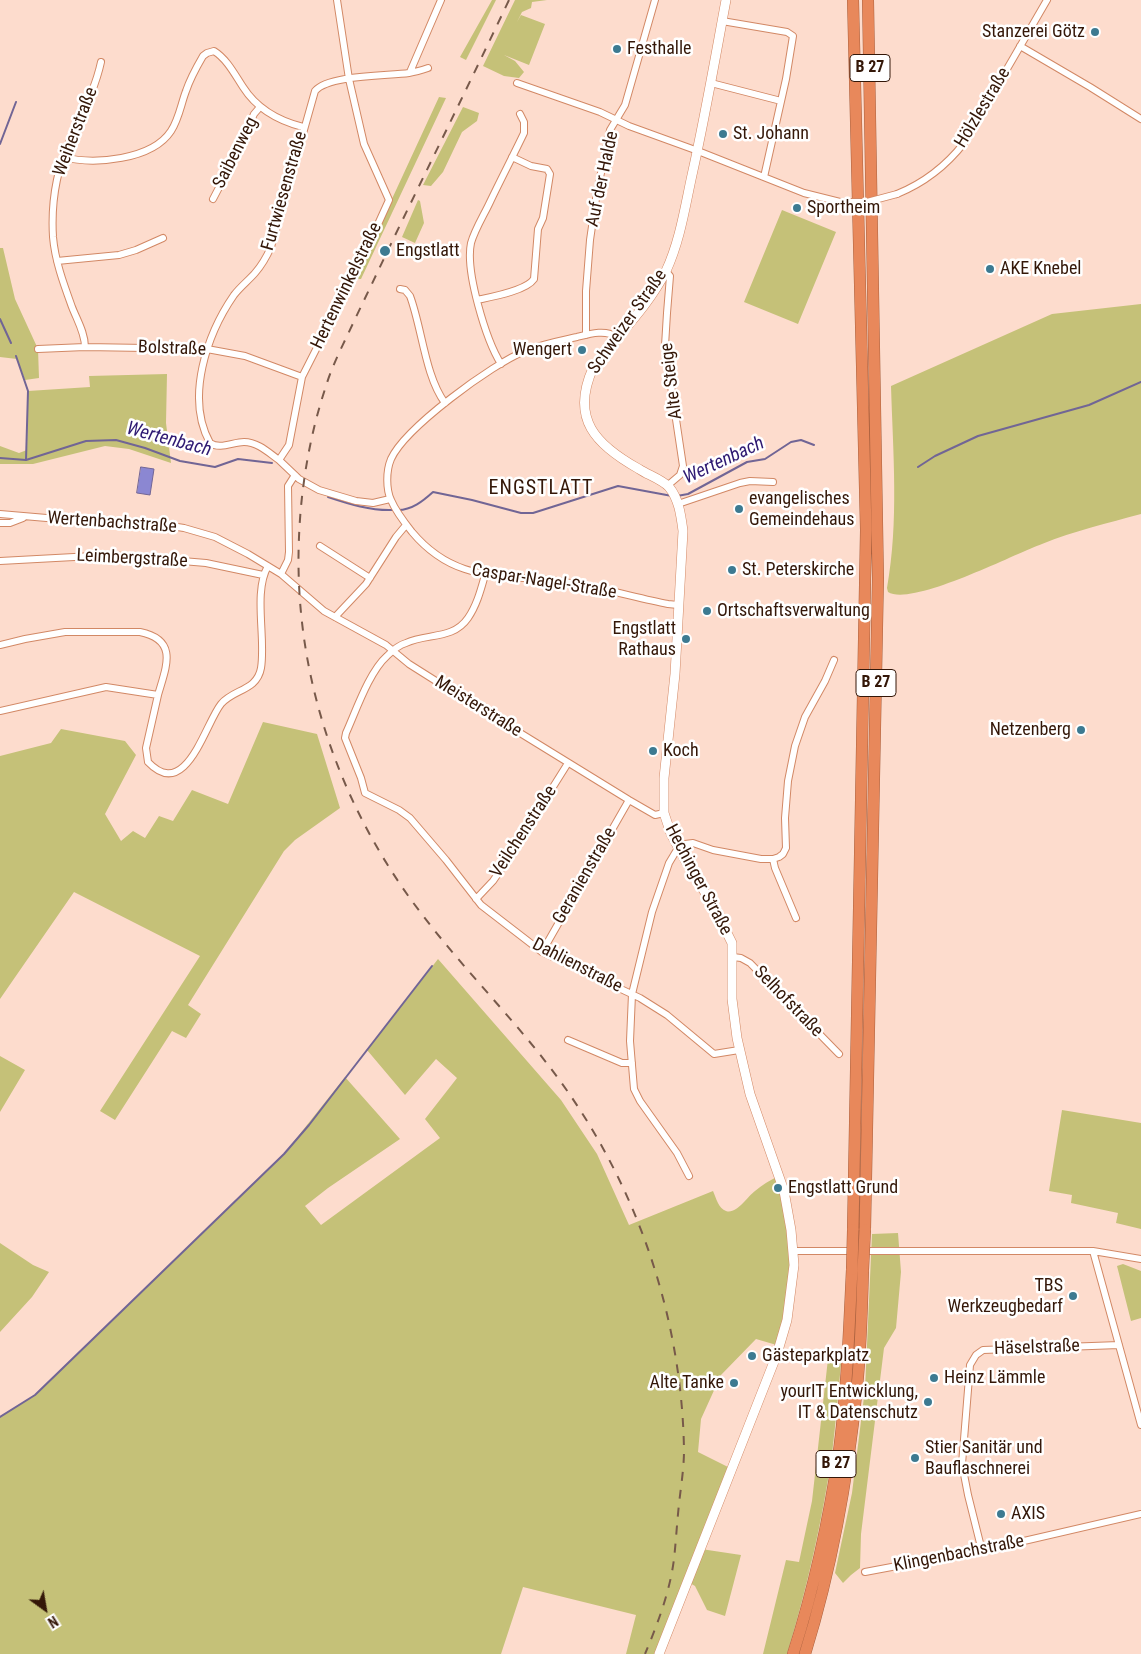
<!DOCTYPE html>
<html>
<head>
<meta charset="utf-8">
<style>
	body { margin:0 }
	#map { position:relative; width:1141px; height:1654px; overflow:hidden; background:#fddccd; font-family:"Roboto Condensed",sans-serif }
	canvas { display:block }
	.north { position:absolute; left:20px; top:1584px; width:50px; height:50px; -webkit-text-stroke:4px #fff; paint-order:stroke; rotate:148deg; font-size:14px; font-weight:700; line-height:20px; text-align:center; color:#341708 }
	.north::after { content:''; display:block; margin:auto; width:18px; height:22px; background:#341708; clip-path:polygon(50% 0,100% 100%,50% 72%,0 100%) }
</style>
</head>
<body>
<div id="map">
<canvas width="1141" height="1654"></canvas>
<div class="north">N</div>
</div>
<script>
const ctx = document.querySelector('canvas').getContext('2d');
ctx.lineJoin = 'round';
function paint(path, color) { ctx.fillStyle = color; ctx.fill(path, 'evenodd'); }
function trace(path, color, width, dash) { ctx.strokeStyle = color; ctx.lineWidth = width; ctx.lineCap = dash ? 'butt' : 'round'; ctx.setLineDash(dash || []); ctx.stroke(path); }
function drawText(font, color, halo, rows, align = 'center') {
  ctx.font = font + ' "Roboto Condensed",sans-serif'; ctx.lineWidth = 5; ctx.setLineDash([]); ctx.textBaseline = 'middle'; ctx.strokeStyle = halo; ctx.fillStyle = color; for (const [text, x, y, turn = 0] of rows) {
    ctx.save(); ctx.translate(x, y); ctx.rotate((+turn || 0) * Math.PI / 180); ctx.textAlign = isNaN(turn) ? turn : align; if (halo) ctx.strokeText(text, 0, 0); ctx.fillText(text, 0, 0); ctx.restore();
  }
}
paint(new Path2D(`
	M492,0H496L466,60L460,57Z
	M515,0H547L532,2L531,8L522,12L517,22L521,15L545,24L529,65L504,55L515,61L524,72L519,78L504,76L483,66Z
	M439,97L446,98L361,279H355Z
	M463,107L479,113L477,121L462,132L443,172L431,186L423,185Z
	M418,200L420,201L424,223L415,243L402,237Z
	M782,210L836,232L798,324L744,302Z
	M0,248H3L15,299L38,349L39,378L25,380L17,359L0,357Z
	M1141,304V514C1108,523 1074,531 1042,544C1014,554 912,607 888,592L887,588C899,522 893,453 891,386L1052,314Z
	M167,374L166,423L171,463L129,449L105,446L33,464H0V446L19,453L27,450L28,391L90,387L89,376Z
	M263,722L317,734L340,808L295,840L284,851L188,1005L201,1014L186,1038L172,1031L115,1120L100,1111L200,956L74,892L0,999V756L51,743L61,729L125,741L136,755L105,814L121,841L133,831L145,838L159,816L173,821L192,790L228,804Z
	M438,959L561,1100L597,1154L629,1225L713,1191C716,1198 719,1209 726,1211C736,1215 748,1196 755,1191C762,1185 770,1180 779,1176L794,1251L780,1346L756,1339L721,1375L701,1419L698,1452L732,1469L701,1549L741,1555L725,1616L707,1610L695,1586L688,1582L659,1654H626L636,1615L523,1587L501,1654H0V1417L35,1395L284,1154L345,1077L400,1139L328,1188L305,1206L321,1225L440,1138L425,1119L457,1078L436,1059L405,1095L367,1050Z
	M0,1056L25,1070L0,1112Z
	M1062,1110L1141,1123V1229L1116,1223L1118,1213L1071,1203L1072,1195L1049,1191Z
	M898,1233L901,1272L896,1328L884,1348L861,1534L860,1568L851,1575L843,1583L835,1573L852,1493L865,1389L872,1234Z
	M0,1243L33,1265L49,1272L32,1297L0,1332Z
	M1123,1264L1141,1271V1318L1131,1321L1117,1266Z
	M829,1350L842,1352C839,1386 836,1420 832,1454C822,1522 807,1588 787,1654H763L786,1560L799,1562L812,1501Z`), '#c5c178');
const water = new Path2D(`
	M141,467L154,469L150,495L137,493Z`);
paint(water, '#8b87d2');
trace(water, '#716595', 1);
trace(new Path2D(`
	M0,144L16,102
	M0,319L11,343
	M16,356L28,391L26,460
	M0,458L26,460L86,441L116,440L145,448L180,461L215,467L238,459L272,463
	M918,467L935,456L978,436L1089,405L1141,382
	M677,496L688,494L747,462L765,459L791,442L801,440L814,445
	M328,497C349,504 371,511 393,510
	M398,510C412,510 423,501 433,492L472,500L521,513H533L618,486L672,496
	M0,1417L35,1395L284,1154L309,1125L432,966`), '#716595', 2);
const street = new Path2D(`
	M337,0L349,79L364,144L389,200L364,255L302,377L289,445L279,460L299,479L319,490L356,501L373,503L390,499
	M722,21L787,32L793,36L786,79L764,177
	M1020,46L1090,87L1141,119
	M410,72L441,0
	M517,83L600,112L629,126L698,151L804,193L840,202
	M711,83L781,101
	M63,157C94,165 152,160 171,131C179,119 181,104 186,91C190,79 196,68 203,56L207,53L214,51C227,59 235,75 243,87C257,109 279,121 303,127
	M897,194C924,183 946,166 964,143L1047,0
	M213,199L236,155L254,114L260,107
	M57,261L119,255L136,250L163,238
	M666,271L670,276L667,313L665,346L683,466L680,475L667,486
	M400,289L405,290L410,296C422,328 425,376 445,403
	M477,300C491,297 526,291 534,279L538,229L543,218L550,174L547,169L531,166L512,157
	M586,335V291L590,240L597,192L610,130L625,105L655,0
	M616,337C606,329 589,334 577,337C559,341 542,344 525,351C492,364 405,428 391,459C386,471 386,489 391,500C396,512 404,522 412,532C454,582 498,574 557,581C592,585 633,597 668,604L678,605
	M85,347C85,333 77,320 72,307C64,285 55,261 53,237C51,204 56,171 70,140C81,115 95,90 101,62
	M38,349L85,347L207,349L245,356L302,377
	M501,364C486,340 465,271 471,243C475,229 484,215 490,202C501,179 513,156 524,133V122L520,114
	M279,460C269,453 258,442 244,442C233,442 220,450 210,443C185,398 207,334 234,295C240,287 249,280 255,273C262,265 267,256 271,247L315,91C328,75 387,76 409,73C415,72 422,70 428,68
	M678,504L740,483L750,481L773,482
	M0,514L93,522L151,523L184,528L215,537L248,554L281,574L324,611L386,645L409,664L447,688L629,800L655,815L664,813
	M0,523H10L23,518
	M320,546L370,578
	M0,561L111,555L206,563L263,575
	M281,574L288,560L289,552L288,486L295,475
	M485,575C481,589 477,605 468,618C453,640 427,633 406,643C399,645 392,651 387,656C369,672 356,711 346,733L345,738L361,778L365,793L399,810L410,818L446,860L481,905L542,952L640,998L667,1015L714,1054L739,1050
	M335,617L366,584L396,537L406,525
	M0,645L25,639L65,632H140C179,640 166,667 158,695
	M0,711L106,687L158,695L146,748L148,762C186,802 205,724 221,704C233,689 257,691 261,668C266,638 253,592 268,566
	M773,859L775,868L796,918
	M476,899L493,881L506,862L568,763
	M542,952L629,800
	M733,957L741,958L750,963L839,1054
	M568,1040L622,1063H632
	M689,1176L677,1153L640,1101L634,1089L630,1041L632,994L652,912L669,863L678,848L685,844L693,843L713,850L761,859H773L779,857L783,854L786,848L785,818L788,781L795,746L805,717L825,681L834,660
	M794,1251H1093L1141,1259
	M1093,1251L1141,1425
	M982,1551L968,1495L962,1464L970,1365L976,1355L983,1350L1119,1345
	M865,1572L998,1547L1141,1514`);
const secondary = new Path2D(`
	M659,1654L777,1354L787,1320L794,1265L791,1230L784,1191L750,1094L737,1038L732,999V943L714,907L685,860L671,834L664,813V778L675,674L683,531C681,516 679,499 669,487C661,479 648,475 639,469C596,445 570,419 593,368C617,336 648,307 666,271C680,241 685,207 692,175C705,117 715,59 726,0`);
const highway = new Path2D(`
	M853,1230L866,530L853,0
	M865,1230L878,578L868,0
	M793,1654C814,1588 829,1519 839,1451C847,1390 849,1330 852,1269
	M805,1654C832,1567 848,1477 857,1387C861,1348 862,1309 863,1270`);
trace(street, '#d28865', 8);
trace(secondary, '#d28865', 10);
trace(highway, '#a9603e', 12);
trace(street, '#fff', 6);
trace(secondary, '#fff', 9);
trace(highway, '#e8885b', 11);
trace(new Path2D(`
	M509,0C474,74 438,147 402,221C386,254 371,286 355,319C345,341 333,363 326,386C310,434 301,486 299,537C293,675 340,809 424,917C470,977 525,1030 568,1092C641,1197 682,1323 684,1450C684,1468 681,1486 679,1504C677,1522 676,1541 674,1559C670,1591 658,1623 645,1654`), '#77594a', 2, [9, 9]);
const streetBridge = new Path2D(`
	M840,202H867L897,194`);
const highwayBridge = new Path2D(`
	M852,1269L853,1230
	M863,1270L865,1230`);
trace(streetBridge, '#d28865', 8, []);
trace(highwayBridge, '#a9603e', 12, []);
trace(streetBridge, '#fff', 6);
trace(highwayBridge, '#e8885b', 11);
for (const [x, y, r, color] of [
	[1095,32,5,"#3d7a91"],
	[617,49,5,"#3d7a91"],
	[723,134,5,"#3d7a91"],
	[797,208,5,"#3d7a91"],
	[385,251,6,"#3d7a91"],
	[990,269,5,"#3d7a91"],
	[582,350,5,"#3d7a91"],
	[739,509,5,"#3d7a91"],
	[732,570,5,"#3d7a91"],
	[707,611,5,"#3d7a91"],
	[686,639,5,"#3d7a91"],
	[1081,730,5,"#3d7a91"],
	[653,751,5,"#3d7a91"],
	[778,1188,5,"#3d7a91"],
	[1073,1296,5,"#3d7a91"],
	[752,1356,5,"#3d7a91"],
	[934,1378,5,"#3d7a91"],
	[734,1383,5,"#3d7a91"],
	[928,1402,5,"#3d7a91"],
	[915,1458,5,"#3d7a91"],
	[1001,1514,5,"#3d7a91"]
]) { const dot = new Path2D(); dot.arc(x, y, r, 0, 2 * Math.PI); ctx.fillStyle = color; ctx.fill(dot); trace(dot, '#fff', 2); }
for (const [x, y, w] of [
	[870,68,40],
	[876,683,40],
	[836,1464,40]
]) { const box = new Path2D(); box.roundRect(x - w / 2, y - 13.5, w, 27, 4); ctx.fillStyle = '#fff'; ctx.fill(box); trace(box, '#341708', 1); }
drawText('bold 16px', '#341708', null, [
	["B 27",870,68],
	["B 27",876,683],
	["B 27",836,1464]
]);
drawText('18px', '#341708', '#fff', [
	["Stanzerei Götz",1085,32,"right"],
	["Festhalle",627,49],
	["St. Johann",733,134],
	["Sportheim",807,208],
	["Engstlatt",396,251],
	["AKE Knebel",1000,269],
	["Wengert",572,350,"right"],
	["evangelisches",749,499],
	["Gemeindehaus",749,520],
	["St. Peterskirche",742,570],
	["Ortschaftsverwaltung",717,611],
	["Engstlatt",676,629,"right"],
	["Rathaus",676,650,"right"],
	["Netzenberg",1071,730,"right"],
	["Koch",663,751],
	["Engstlatt Grund",788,1188],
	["TBS",1063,1286,"right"],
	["Werkzeugbedarf",1063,1307,"right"],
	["Gästeparkplatz",762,1356],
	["Heinz Lämmle",944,1378],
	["Alte Tanke",724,1383,"right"],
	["yourIT Entwicklung,",918,1392,"right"],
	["IT & Datenschutz",918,1413,"right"],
	["Stier Sanitär und",925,1448],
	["Bauflaschnerei",925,1469],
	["AXIS",1011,1514]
], 'left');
drawText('18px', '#341708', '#fff', [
	["Hölzlestraße",983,108,-59],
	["Weiherstraße",76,132,-69],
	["Saibenweg",236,153,-63],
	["Auf der Halde",603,179,-78],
	["Furtwiesenstraße",285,191,-74],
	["Hertenwinkelstraße",347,286,-64],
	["Schweizer Straße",628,322,-55],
	["Bolstraße",172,349,2],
	["Alte Steige",672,381,-97],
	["Wertenbachstraße",112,523,4],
	["Leimbergstraße",132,559,3],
	["Caspar-Nagel-Straße",544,582,9],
	["Meisterstraße",478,707,32],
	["Veilchenstraße",524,832,-57],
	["Geranienstraße",585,876,-60],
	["Hechinger Straße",698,880,62],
	["Dahlienstraße",577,966,27],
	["Selhofstraße",788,1002,46],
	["Häselstraße",1037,1348,-2],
	["Klingenbachstraße",959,1554,-11]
]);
drawText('italic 19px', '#2e1972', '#fff', [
	["Wertenbach",169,440,15],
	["Wertenbach",724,461,-25]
]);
ctx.letterSpacing = '1px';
drawText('20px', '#341708', '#fff', [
	["ENGSTLATT",541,489]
]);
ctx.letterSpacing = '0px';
</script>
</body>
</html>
